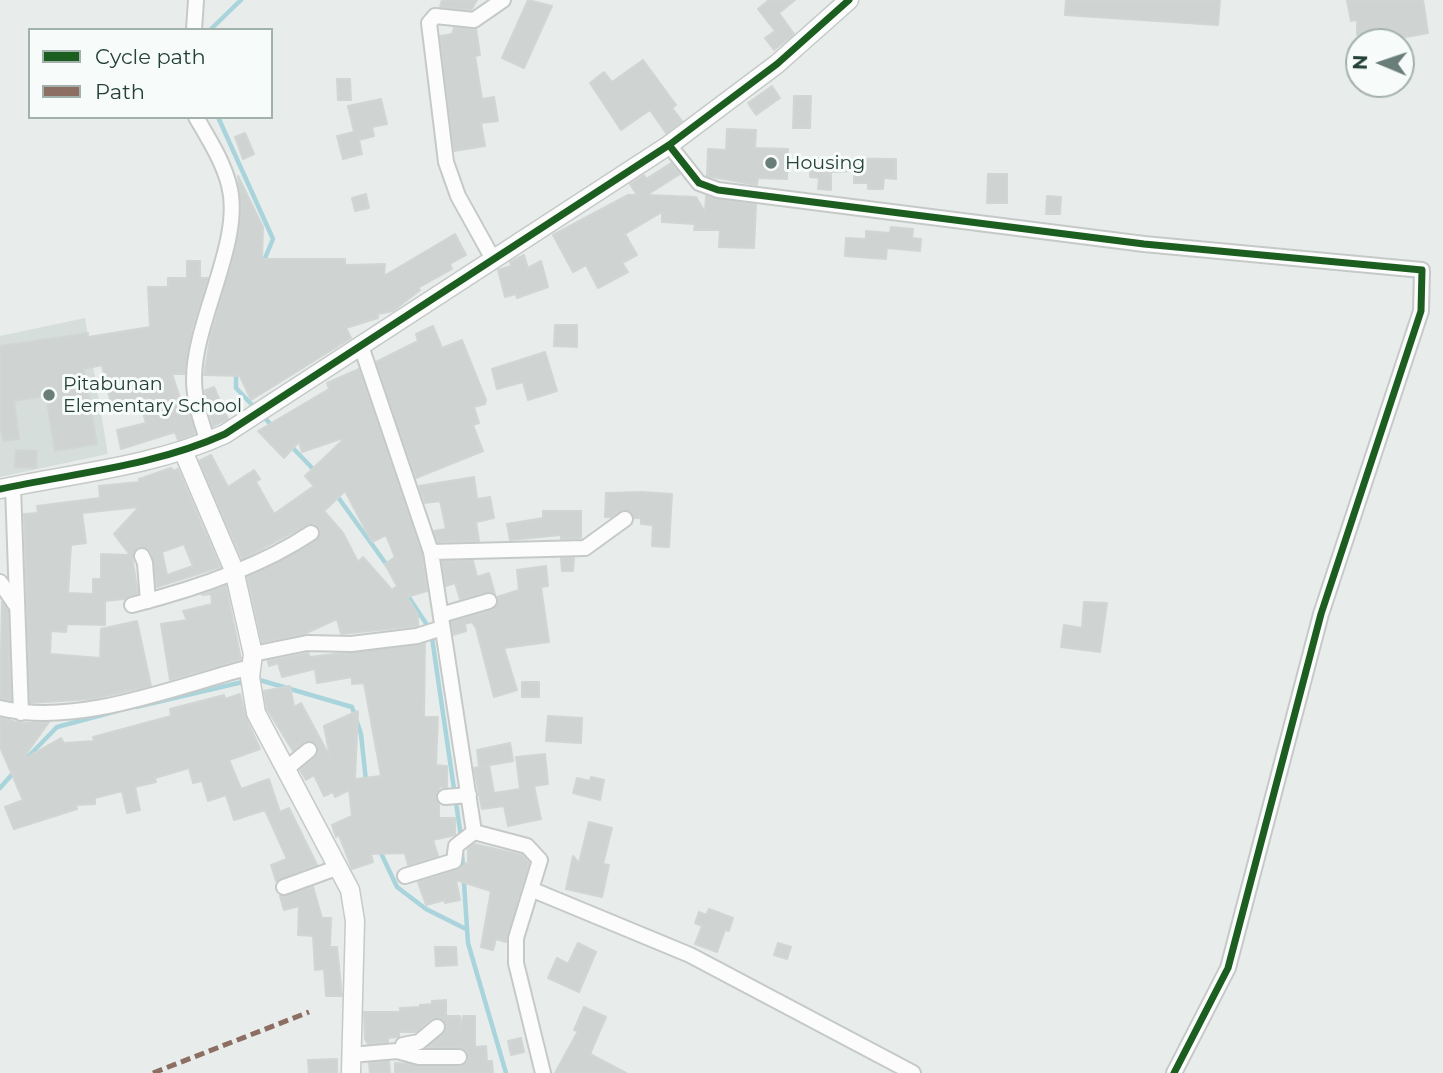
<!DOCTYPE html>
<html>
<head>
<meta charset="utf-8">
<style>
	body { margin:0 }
	#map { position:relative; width:1443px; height:1073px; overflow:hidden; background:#e8edeb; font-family:Montserrat,sans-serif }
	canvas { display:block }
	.legend { position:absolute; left:28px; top:28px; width:245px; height:91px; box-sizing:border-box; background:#f7fbf9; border:2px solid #a3b1ad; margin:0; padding:9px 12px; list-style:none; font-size:21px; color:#24423a }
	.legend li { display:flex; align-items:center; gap:14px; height:35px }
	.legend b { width:35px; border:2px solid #a3b1ad }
	.north { position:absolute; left:1345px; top:28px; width:70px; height:70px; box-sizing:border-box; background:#f7fbf9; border:2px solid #a3b1ad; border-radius:50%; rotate:272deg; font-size:19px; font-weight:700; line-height:28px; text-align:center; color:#24423a }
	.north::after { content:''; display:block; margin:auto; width:24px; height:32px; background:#697e78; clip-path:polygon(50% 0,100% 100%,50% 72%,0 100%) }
</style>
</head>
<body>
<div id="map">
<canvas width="1443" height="1073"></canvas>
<ul class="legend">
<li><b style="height:9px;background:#1b5e20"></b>Cycle path</li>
<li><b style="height:9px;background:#8d6e63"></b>Path</li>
</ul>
<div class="north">N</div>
</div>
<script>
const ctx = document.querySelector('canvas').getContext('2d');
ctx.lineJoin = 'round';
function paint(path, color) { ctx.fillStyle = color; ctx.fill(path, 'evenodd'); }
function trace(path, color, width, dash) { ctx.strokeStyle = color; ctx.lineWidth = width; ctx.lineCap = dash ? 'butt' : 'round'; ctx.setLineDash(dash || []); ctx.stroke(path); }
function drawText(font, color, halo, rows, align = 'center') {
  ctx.font = font + ' Montserrat,sans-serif'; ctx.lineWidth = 6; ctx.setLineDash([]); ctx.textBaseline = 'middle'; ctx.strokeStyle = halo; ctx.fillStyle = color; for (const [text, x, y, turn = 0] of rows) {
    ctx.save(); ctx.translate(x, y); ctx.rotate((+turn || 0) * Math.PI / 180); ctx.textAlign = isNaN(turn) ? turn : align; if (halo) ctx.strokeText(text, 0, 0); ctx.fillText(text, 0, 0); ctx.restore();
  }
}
paint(new Path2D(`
	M85,318L108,454L0,477V336Z`), '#d6dedb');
trace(new Path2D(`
	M210,30L241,0
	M218,117L273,239L263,263
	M236,372V388L255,408
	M261,414L274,428
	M290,445L315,471
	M335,493L389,568
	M406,593L431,631L461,837
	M256,679L352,707L361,734L366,781
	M136,707L247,681
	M24,761L57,727L117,711
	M0,788L16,770
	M380,851L397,887L426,909L466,929
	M462,853L468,943L506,1073`), '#a9d4db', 4.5);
const building = new Path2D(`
	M442,0H477L471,10L440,7Z
	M528,0L552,6L524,68L502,58Z
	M769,0H795L779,13L794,34L774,50L765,38L775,31L758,9Z
	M1066,0H1220L1218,25L1065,15Z
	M1347,0H1423L1428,33L1400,38L1389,34L1357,35V20L1351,21Z
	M454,28L476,29L480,55L475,56L482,99L494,97L498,121L481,123L485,146L454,151L440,36L452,34Z
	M643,60L676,105L672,108L682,121L666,133L650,110L621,130L590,83L604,72L612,82Z
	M337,79H350L351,100H338Z
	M772,86L780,98L756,115L748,103Z
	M794,96H811L810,128H793Z
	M381,99L387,124L372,127L374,136L359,140L362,154L343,159L337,136L354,132L348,106Z
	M727,129L756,130L755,148L788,149L787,179L758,178L757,185L707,176L708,149L726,150Z
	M245,133L254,154L243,159L235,137Z
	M810,158L896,159V179L884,178L883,189H868V183H854V171L831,172V190L818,189L819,178L810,177Z
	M671,163L680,174L647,195L696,197L705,212L706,196L756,205L754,248L719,247L720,230H694L695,224L662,222V212L625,234L637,255L622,263L628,272L598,288L586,265L573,272L553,235L628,195H637L630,184L644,175L646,179Z
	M988,174H1007V203H987Z
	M238,176L263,227L262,259H345V265L385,264L384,276L455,234L466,255L450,264L452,269L418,288L420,290L393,311L378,314V318L346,328L351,338L251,400L240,376L204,375L211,334L239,232L241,206Z
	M366,194L369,208L355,211L352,198Z
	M1047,196L1061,197L1060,214H1046Z
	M891,227L913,229L912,238L921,239L920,251L887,248L886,259L845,256L846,238L866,239V231L890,233Z
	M524,255L528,268L541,261L548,287L517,298L516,294L505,297L498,270L511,266L510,262Z
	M187,261H200V278H208L192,329L185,374H172L181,401L186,399L195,434L178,440L175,432L121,449L117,430L146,423L139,400L111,404L102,365L84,369L97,444L55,451L46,396L14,401L19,439L4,441L0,428V346L88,333V337L150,327L148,287H168V278H187Z
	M555,325H577V347L554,346Z
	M433,326L442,348L462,340L486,400L485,404L474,407L479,423L473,425L483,451L416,478L376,362L418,341L416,334Z
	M545,352L557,391L528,400L523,382L497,389L492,369Z
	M359,369L422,554L427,591L407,597L418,615V626L341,634L337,619L304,634L262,642L247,577L316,541L319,529L315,524L307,525L242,559L199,461L211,455L228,487L254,470L260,479L256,482L274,514L314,486L305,476L346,437L302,452L299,442L284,458L258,431L329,389L327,383ZM345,491L372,542L386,535L395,557L385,564L397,586L392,590L363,557L358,562L343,533L324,511Z
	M214,387L228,419L213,426L204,391Z
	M16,450L37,451L36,468L15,467Z
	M171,468L174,471L178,469L220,567L157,587L151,552L139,547L132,556L138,594L124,599L105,601V625L67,624L66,632L51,631L50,654L100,658L101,629L137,621L151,686L92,699L30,703L24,514L38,513L37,506L100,498L99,486L139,482V479ZM139,507L114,534L130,555L101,554V579H93V594L68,593L71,545L86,543L82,513ZM184,544L193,566L167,575L162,552Z
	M474,477L477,499L490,497L494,518L476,522L479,541L438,542L434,531L446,529L440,501L425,503L419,486Z
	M642,492L672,494L669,547L652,546L653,525L641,524V518H634L630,511L623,510L611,517H605L606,493Z
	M543,511H581V538L561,539V535L510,540L507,524L543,518Z
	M561,558H574L573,571H562Z
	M442,561H473L477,577L489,573L495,594L487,592L460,599L455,583L446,586Z
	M546,566L548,586L541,587L549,642L504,648L517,690L494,697L476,628L472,622L465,624L466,631L453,635L451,622L492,610L498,604L497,597L519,590L517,570Z
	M226,586L241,659L170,680L161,624L187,620L183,611L212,604L211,594L202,595Z
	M2,602L8,610L11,700L0,699Z
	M1084,602L1107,603L1100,652L1061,647L1064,625L1082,628Z
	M425,643L424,717H438L436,765L447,766V787H440L436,798L439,805V818H455V835L433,840L438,856L408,865L405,853L371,854L373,862L352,869L339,835L336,837L332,825L352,816L349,790L335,797L333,792L324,796L314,775L306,780L300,770L318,754L317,744L307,741L293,751L267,709L264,691L290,686L294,707L301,703L330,757L324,726L358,711L355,779L381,776L364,683L352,684V677L317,683L315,669L282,677L278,663L269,666L268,661L308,653L310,657Z
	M522,682H539V697H522Z
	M240,694L246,718L260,749L229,760L241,789L269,779L280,812L289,808L317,865L276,881L271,865L287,859L265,810L234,820L226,795L208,801L202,781L193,783L189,768L155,778L156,782L135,787L140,810L127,813L122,791L95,798V804L76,805L77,809L14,829L5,807L23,800L0,747V718L21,723L49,722L22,760L61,738L64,743L94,741L93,737L171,716L170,709L224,695L225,699Z
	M548,716L582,718L581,743L546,741Z
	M510,743L513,761L479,767L477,750Z
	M545,754L548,784L534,786L541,819L508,826L504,806L482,809L474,768L489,765L494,793L520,789L516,757Z
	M591,777L604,780L600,800L573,793L577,778L590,781Z
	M589,822L612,828L603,864L609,865L602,897L566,889L573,856L579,863Z
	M474,844L522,855L529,862L506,942L496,939L493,950L481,947L491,891L456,880L460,900L445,903V900L426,905L418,882L461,868L468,862V849Z
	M313,887L322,918H331L330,947H337L342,996H326L324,969L315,970L313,936L298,935L299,906L284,910L280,896Z
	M709,909L733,918L729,931L725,930L717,952L695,944L702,926L695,923L699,912L706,915Z
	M578,943L596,952L579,992L548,978L557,958L568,964Z
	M778,943L791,947L787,959L774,955Z
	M435,947H456L457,965L436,966Z
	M446,1000V1016H460V1029L463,1016H475V1047L486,1046L487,1061H492L493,1073H395V1063L459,1067L467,1062L468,1053L463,1048L428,1047L446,1031V1025L440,1018L431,1019L416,1032H399V1037L388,1038V1042L368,1044L365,1039L364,1012H400V1008L420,1007V1005L432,1004V1001Z
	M584,1007L606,1017L590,1054L626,1073H555L578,1031L574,1030Z
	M521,1038L524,1052L511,1055L508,1041Z
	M337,1059V1073H309L308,1060Z
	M389,1061L390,1073H370L369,1063Z`);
paint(building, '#cfd4d2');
trace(building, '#d1d6d4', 2);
const minor = new Path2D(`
	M194,30L196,0
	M196,117C208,138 223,161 229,185C244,240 194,320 194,379C194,401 201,421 208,442
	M669,145L699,183L718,190L1144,244L1422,270L1421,311L1321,614L1228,968L1174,1073
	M493,259L458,196L446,162L429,23L435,16L474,20L503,0
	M361,346L431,552L474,832
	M13,487L21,713
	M431,552L585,548L625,519
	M142,556L145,563L148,601
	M0,582L15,604
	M132,605C191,590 260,567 311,533
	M441,615L489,601
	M253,654L307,643L351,644L417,636L442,628
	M0,708C78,727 174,687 250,667
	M286,769L309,750
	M445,797L469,795
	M474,832L527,846L540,860L516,938V963L543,1073
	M405,876L454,861L456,846L474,832
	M284,887L339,867
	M533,890L690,955L913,1073
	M403,1045L419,1042L437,1027
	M351,1055L397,1051L419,1057H459`);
const tertiary = new Path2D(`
	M183,451L234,570L253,654L250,677L256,713L350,890L355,921L351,1073
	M0,489C75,473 155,466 225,434L669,145L777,64L849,0`);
trace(minor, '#c5cac8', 18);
trace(tertiary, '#c5cac8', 21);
trace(minor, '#fcfcfc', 14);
trace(tertiary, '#fcfcfc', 18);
trace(new Path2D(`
	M153,1073L309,1012`), '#8d6e63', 5, [10, 5]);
trace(new Path2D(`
	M669,145L699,183L718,190L1144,244L1422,270L1421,311L1321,614L1228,968L1174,1073
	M0,489C75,473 155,466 225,434L669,145L777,64L849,0`), '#1b5e20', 7);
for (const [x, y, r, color] of [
	[771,163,7,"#697e78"],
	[49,395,7,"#697e78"]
]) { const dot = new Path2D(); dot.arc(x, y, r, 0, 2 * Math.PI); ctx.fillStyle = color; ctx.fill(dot); trace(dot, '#f7fbf9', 2.5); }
drawText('19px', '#24423a', '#f7fbf9', [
	["Housing",785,163],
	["Pitabunan",63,384],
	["Elementary School",63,406]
], 'left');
</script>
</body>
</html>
